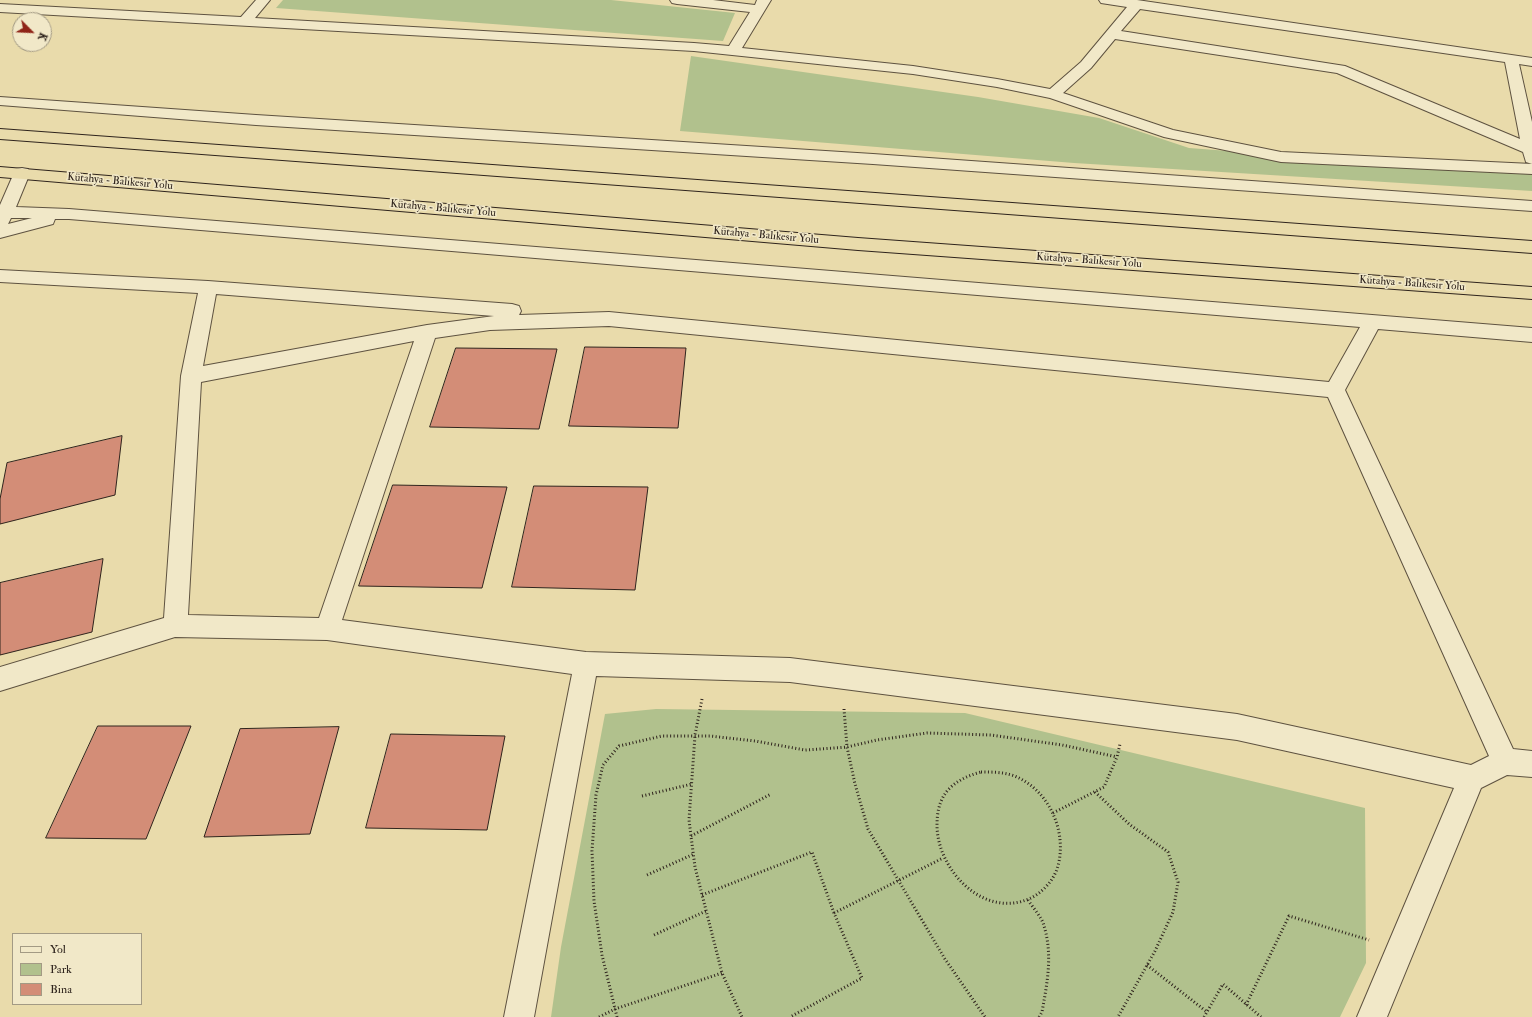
<!DOCTYPE html>
<html>
<head>
<meta charset="utf-8">
<style>
	body { margin:0 }
	#map { position:relative; width:1532px; height:1017px; overflow:hidden; background:#e9dbab; font-family:"IM FELL Double Pica",serif }
	canvas { display:block }
	.legend { position:absolute; left:12px; top:933px; width:130px; height:72px; box-sizing:border-box; background:#f1e8c8; border:1px solid #a39a84; margin:0; padding:5px 7px; list-style:none; font-size:12px; color:#2f241d }
	.legend li { display:flex; align-items:center; gap:8px; height:20px }
	.legend b { width:20px; border:1px solid #a39a84 }
	.north { position:absolute; left:12px; top:12px; width:40px; height:40px; box-sizing:border-box; background:#f1e8c8; border:1px solid #a39a84; border-radius:50%; rotate:114deg; font-size:11px; font-weight:700; line-height:16px; text-align:center; color:#2f241d }
	.north::after { content:''; display:block; margin:auto; width:14px; height:18px; background:#8f2418; clip-path:polygon(50% 0,100% 100%,50% 72%,0 100%) }
</style>
</head>
<body>
<div id="map">
<canvas width="1532" height="1017"></canvas>
<ul class="legend">
<li><b style="height:5px;background:#f1e8c8"></b>Yol</li>
<li><b style="height:11px;background:#b1c18d"></b>Park</li>
<li><b style="height:11px;background:#d38d77"></b>Bina</li>
</ul>
<div class="north">K</div>
</div>
<script>
const ctx = document.querySelector('canvas').getContext('2d');
ctx.lineJoin = 'round';
function paint(path, color) { ctx.fillStyle = color; ctx.fill(path, 'evenodd'); }
function trace(path, color, width, dash) { ctx.strokeStyle = color; ctx.lineWidth = width; ctx.lineCap = dash ? 'butt' : 'round'; ctx.setLineDash(dash || []); ctx.stroke(path); }
function drawText(font, color, halo, rows, align = 'center') {
  ctx.font = font + ' "IM FELL Double Pica",serif'; ctx.lineWidth = 3; ctx.setLineDash([]); ctx.textBaseline = 'middle'; ctx.strokeStyle = halo; ctx.fillStyle = color; for (const [text, x, y, turn = 0] of rows) {
    ctx.save(); ctx.translate(x, y); ctx.rotate((+turn || 0) * Math.PI / 180); ctx.textAlign = isNaN(turn) ? turn : align; if (halo) ctx.strokeText(text, 0, 0); ctx.fillText(text, 0, 0); ctx.restore();
  }
}
paint(new Path2D(`
	M283,0H611L735,13L723,41L276,8Z
	M691,56L978,97L1099,118L1189,148L1532,174V191L1074,163L680,131Z
	M656,709L965,713L1365,808L1366,963L1340,1017H551L561,947L605,714Z`), '#b1c18d');
const building = new Path2D(`
	M585,347L686,348L678,428L569,426Z
	M456,348L557,349L539,429L430,427Z
	M122,436L115,495L0,524V499L7,463Z
	M393,485L507,487L482,588L359,586Z
	M534,486L648,487L635,590L512,587Z
	M103,559L92,632L0,655V583Z
	M98,726H191L146,839L46,838Z
	M339,727L310,834L204,837L240,729Z
	M391,734L505,736L487,830L366,828Z`);
paint(building, '#d38d77');
trace(building, '#2f241d', 1);
const minor = new Path2D(`
	M256,0H270L255,18L694,43L729,46L750,12L677,4L672,3L670,0H713L755,5L757,0H771L742,48L913,66L997,79L1050,89L1081,62L1127,7L1101,3L1099,0H1137L1532,58V66L1519,64L1532,122V164L1526,162L1523,152L1337,73L1115,39L1091,68L1063,93L1173,130L1281,152L1532,164V174L1281,162L1164,137L1050,98L997,87L913,74L694,51L0,12V4L241,17ZM1140,9L1505,62L1520,139L1345,66L1121,31Z
	M0,97L256,115L873,154L1532,201V211L873,164L256,125L0,105Z
	M22,168L28,169L30,173L16,207L69,209L1532,328V342L1378,329L1345,390L1513,749L1532,751V777L1507,775L1481,788L1387,1017H1357L1454,788L1237,740L790,682L596,676L534,1017H504L572,674L327,640L175,637L0,691V667L164,618L181,376L198,293L0,282V270L208,281L512,304L519,306L521,311L519,315L609,312L1329,382L1360,327L69,219H55L53,224L0,238V205L14,173L16,169ZM11,218H32L8,224ZM216,294L494,316L427,325L203,366ZM609,326L1328,397L1489,756L1471,765L1237,714L790,658L586,652L342,620L435,338L490,330ZM414,341L319,618L188,615L201,382Z`);
const trunk = new Path2D(`
	M0,129L1532,241V253L0,139Z
	M0,167L858,238L1532,287V299L858,250L0,177Z`);
trace(minor, '#5e5240', 2);
trace(trunk, '#2f241d', 2);
trace(new Path2D(`
	M702,699L695,735L689,820L691,836L695,867L722,973L742,1017
	M844,709L847,747L855,784L868,829L945,959L985,1017
	M981,772C993,772 1006,772 1017,777C1050,792 1067,832 1058,866C1054,880 1043,892 1031,898C984,920 937,870 937,825C937,811 940,797 951,787C960,779 970,775 981,772Z
	M1095,792L1129,824L1168,852L1178,882L1173,912L1155,951L1118,1017
	M642,796L692,784
	M1053,813L1104,787L1117,757L1120,744
	M691,836L771,794
	M647,875L694,854
	M702,895L812,852L834,913L862,978L790,1017
	M1028,900C1033,908 1042,917 1044,926C1053,955 1047,984 1042,1012L1039,1017
	M834,913L943,858
	M654,935L706,911
	M1147,965L1207,1012
	M1246,1005L1289,916L1369,940
	M599,1017L615,1009L722,973
	M617,1017L602,955L594,901L592,851L596,795L603,765L619,746L662,736H710L755,741L805,750L847,747L877,740L927,733L991,735L1062,745L1117,757
	M1204,1017L1223,984L1261,1017`), '#2f241d', 3, [1, 2.5]);
paint(minor, '#f1e8c8');
paint(trunk, '#e9dbab');
drawText('11px', '#2f241d', '#f1e8c8', [
	["Kütahya - Balıkesir Yolu",120,182,5],
	["Kütahya - Balıkesir Yolu",443,209,5],
	["Kütahya - Balıkesir Yolu",766,236,5],
	["Kütahya - Balıkesir Yolu",1089,261,4],
	["Kütahya - Balıkesir Yolu",1412,284,4]
]);
</script>
</body>
</html>
